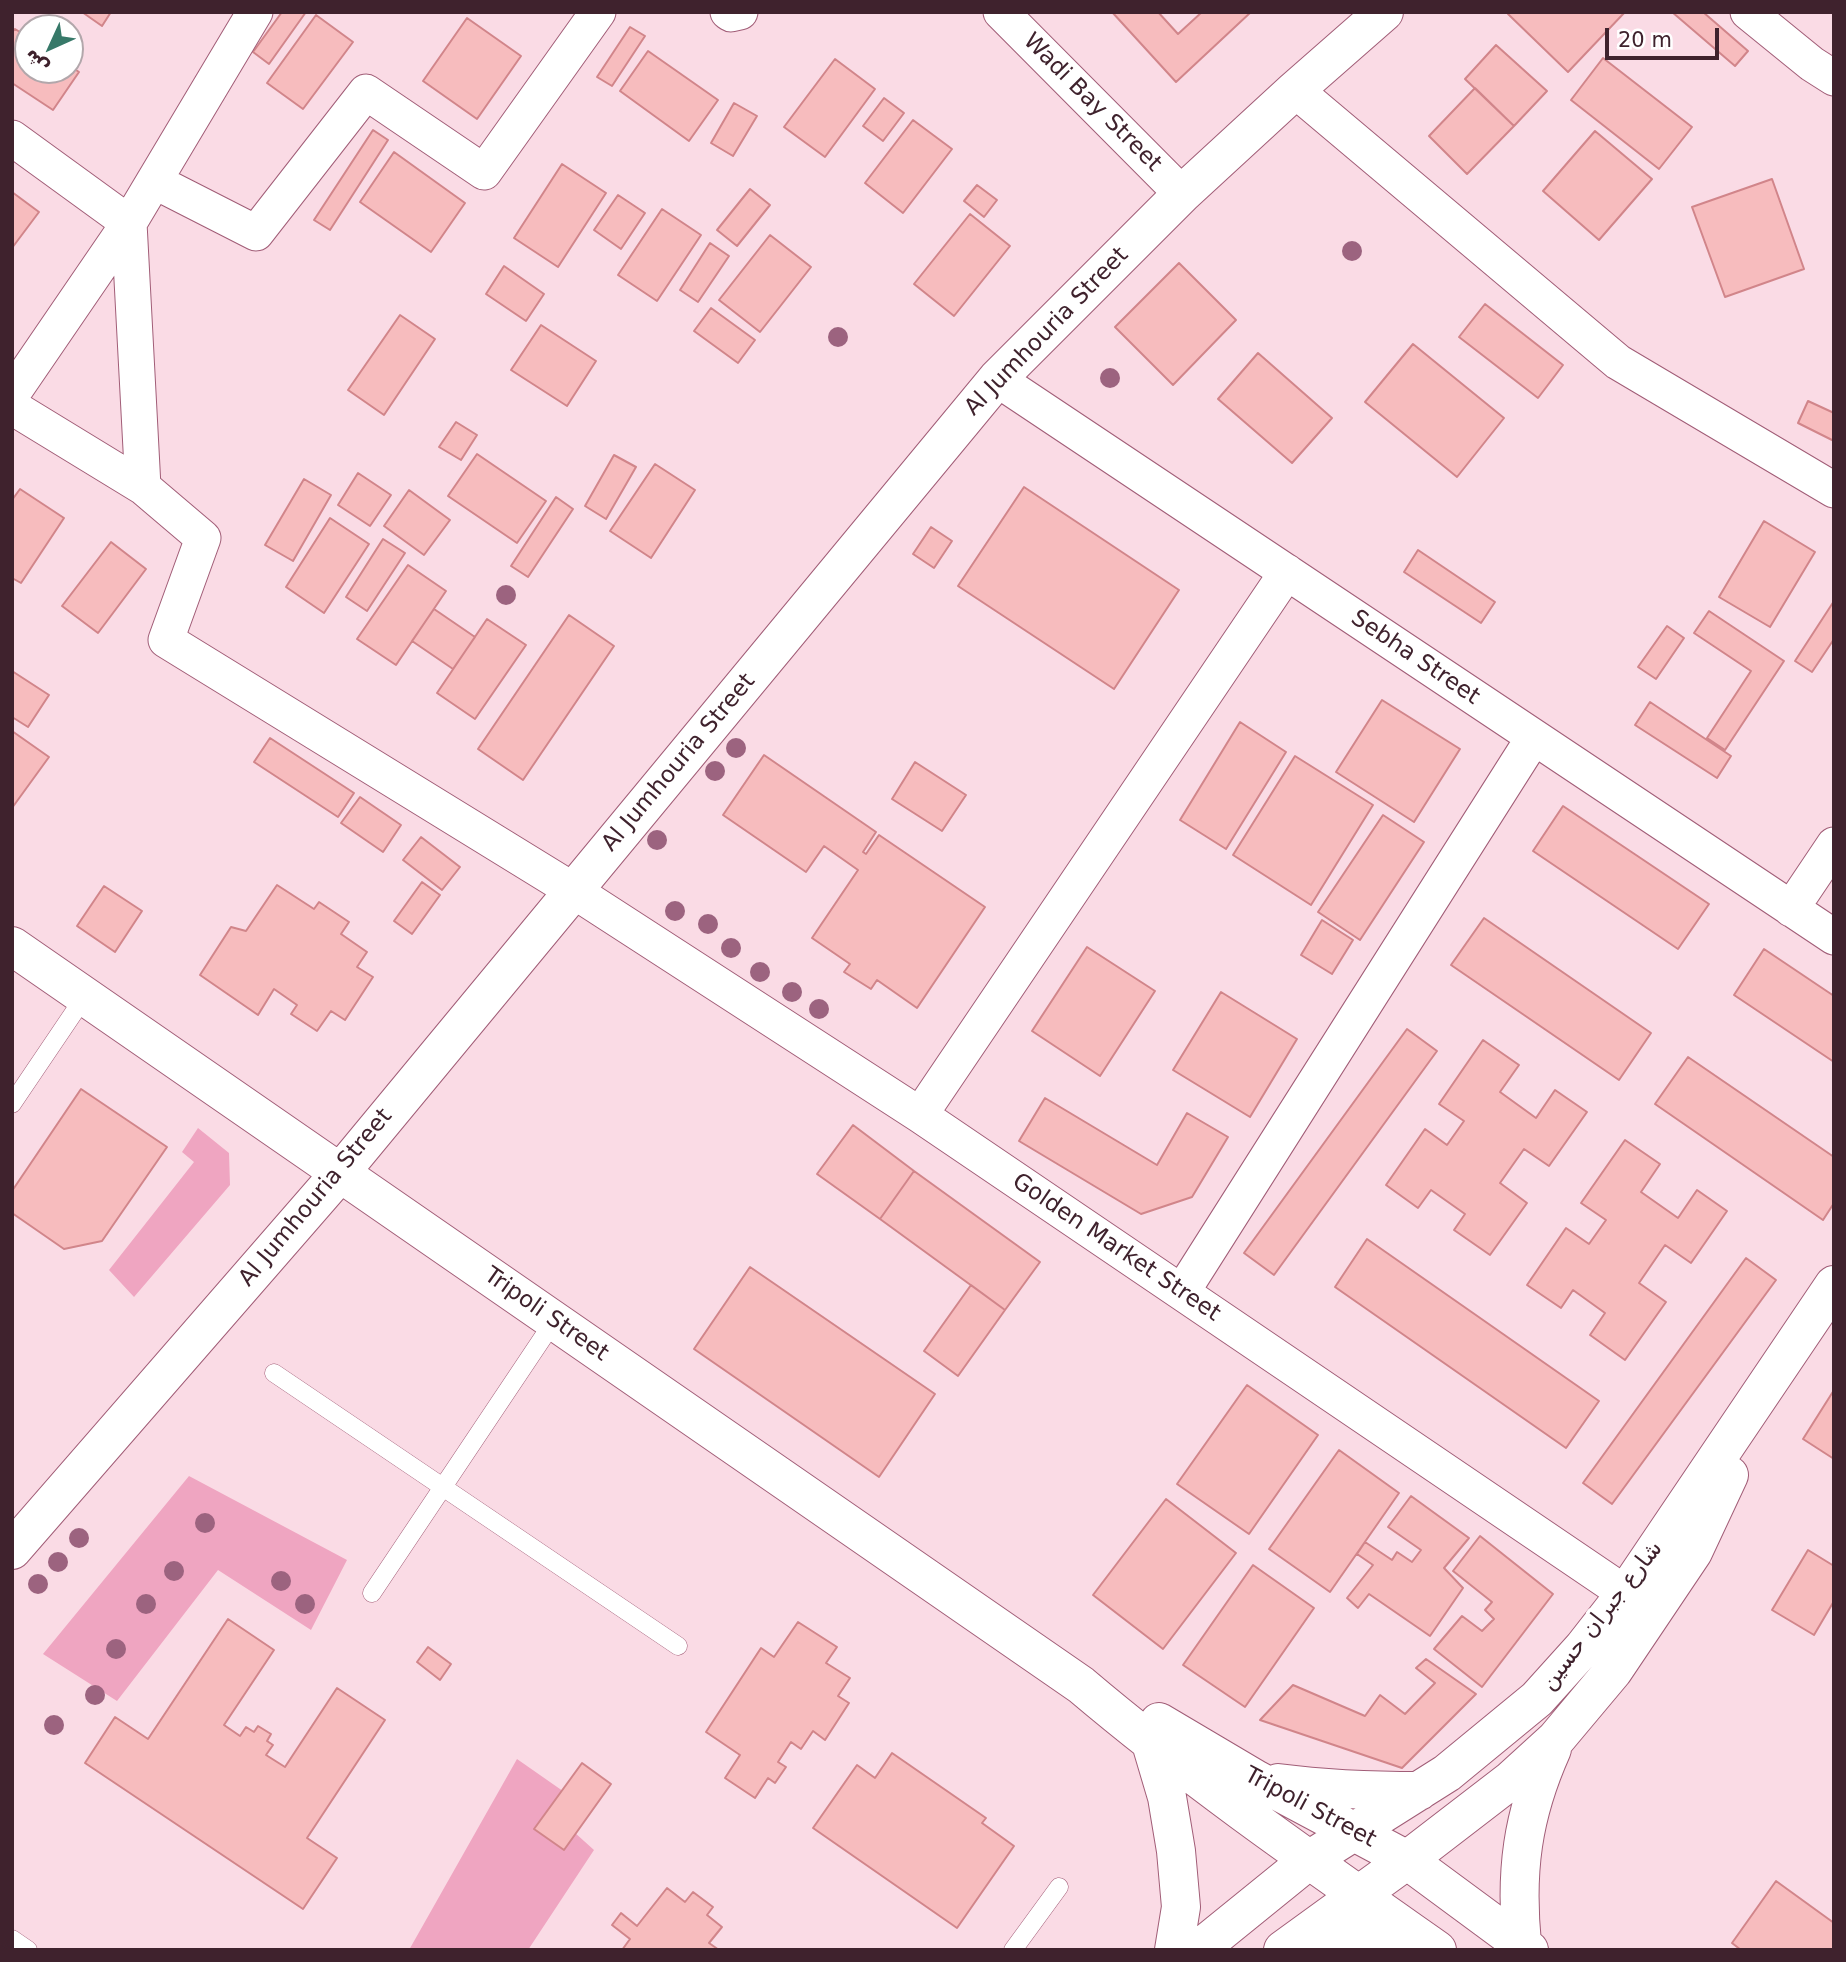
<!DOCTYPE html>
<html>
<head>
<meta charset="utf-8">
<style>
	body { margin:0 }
	#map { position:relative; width:1846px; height:1962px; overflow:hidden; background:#fadbe5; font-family:"DejaVu Sans","Noto Naskh Arabic",sans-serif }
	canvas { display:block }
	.frame { position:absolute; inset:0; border:14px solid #3f222d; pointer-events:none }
	.north { position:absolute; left:14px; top:14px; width:70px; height:70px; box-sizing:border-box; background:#fff; border:2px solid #b2a7ab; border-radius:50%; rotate:225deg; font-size:19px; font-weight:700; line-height:28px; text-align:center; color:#3f222d }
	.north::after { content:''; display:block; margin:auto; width:24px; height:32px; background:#377969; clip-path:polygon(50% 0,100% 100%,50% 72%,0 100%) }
	.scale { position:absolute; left:1605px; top:28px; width:114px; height:32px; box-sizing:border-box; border:4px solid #3f222d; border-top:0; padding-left:9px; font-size:21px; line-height:24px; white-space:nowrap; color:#3f222d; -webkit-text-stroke:5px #fff; paint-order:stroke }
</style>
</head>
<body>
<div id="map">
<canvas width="1846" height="1962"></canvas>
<div class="frame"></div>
<div class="north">ش</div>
<div class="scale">20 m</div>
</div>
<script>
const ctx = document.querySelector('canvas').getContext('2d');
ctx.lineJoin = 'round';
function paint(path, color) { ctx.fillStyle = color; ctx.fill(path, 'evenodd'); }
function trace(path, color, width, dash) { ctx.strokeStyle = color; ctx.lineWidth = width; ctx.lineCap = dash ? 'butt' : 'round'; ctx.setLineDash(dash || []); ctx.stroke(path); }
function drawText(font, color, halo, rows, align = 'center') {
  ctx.font = font + ' "DejaVu Sans","Noto Naskh Arabic",sans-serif'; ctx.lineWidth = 7; ctx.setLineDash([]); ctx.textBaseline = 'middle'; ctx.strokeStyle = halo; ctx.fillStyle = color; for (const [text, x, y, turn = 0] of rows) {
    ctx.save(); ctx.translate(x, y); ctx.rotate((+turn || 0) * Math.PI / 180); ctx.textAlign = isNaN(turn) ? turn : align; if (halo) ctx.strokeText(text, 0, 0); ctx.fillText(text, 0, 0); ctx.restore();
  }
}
paint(new Path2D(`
	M198,1128L229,1153L230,1185L134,1297L109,1270L194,1162L182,1152Z
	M189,1476L347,1560L311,1630L218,1570L117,1701L43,1654Z
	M517,1759L570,1796L564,1823L594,1850L528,1950H409Z`), '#efa5c1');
const building = new Path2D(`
	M82,12H111L102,26Z
	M282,12H306L269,64L253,52Z
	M1112,12H1158L1178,34L1202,12H1251L1176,82Z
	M1510,12H1625L1568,72L1508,14Z
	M1672,12H1703L1748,51L1735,66Z
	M316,15L353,42L303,109L267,83Z
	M467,18L521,56L477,119L423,81Z
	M630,27L645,36L612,86L597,77Z
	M15,29L28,37V70H70V66L79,72L53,110L12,83V32Z
	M1496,45L1547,91L1514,126L1465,79Z
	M648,51L718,100L689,141L620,91Z
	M1603,58L1692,127L1659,169L1571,100Z
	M835,59L875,89L825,157L784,127Z
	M1475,88L1514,126L1467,174L1429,136Z
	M884,98L904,113L883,141L863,126Z
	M734,103L757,116L733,156L711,143Z
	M913,120L952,149L903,213L865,183Z
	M373,130L388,140L330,230L314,220Z
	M1595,131L1652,179L1599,240L1543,191Z
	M394,152L465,203L431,252L360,202Z
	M562,164L606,193L558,267L514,238Z
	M1772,179L1804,269L1725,297L1692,207Z
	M977,185L997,200L984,217L964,201Z
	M750,189L770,205L737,246L717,230Z
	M12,192L39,212L12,248Z
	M618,195L645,213L621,249L594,230Z
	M662,209L701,235L657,301L618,275Z
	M970,214L1010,246L954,316L914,284Z
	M770,235L811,267L760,332L719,300Z
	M710,243L729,256L698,302L680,290Z
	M1179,263L1236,320L1173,385L1115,327Z
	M504,266L544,294L526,321L486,294Z
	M1485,304L1563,365L1538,398L1459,337Z
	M711,308L755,340L738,363L694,331Z
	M400,315L435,339L384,415L348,390Z
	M541,325L596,361L567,406L511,370Z
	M1413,344L1504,418L1457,477L1365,402Z
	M1258,353L1332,418L1292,463L1218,399Z
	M1808,401L1834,413V441L1798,423Z
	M456,422L477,435L461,460L439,447Z
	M477,454L546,501L517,543L448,496Z
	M614,455L636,467L606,519L585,506Z
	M655,464L695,490L651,558L610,531Z
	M358,473L391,495L370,526L338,505Z
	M304,479L331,495L293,561L265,545Z
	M1024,487L1179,590L1114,689L958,586Z
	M20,489L64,518L21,583L12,578V500Z
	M409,490L450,520L424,555L384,526Z
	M556,497L573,509L528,577L511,566Z
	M330,518L369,544L324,613L286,587Z
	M1764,521L1815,552L1770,627L1719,597Z
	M931,527L952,541L934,568L913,554Z
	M383,539L405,553L367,611L346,597Z
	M111,542L146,569L98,633L62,606Z
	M1418,550L1495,602L1481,623L1404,572Z
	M408,565L446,591L396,665L357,639Z
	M1834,601V639L1812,672L1795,661Z
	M434,609L475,637L453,669L412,641Z
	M1709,611L1784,661L1725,750L1707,738L1751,671L1694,633Z
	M569,615L614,646L523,780L478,749Z
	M487,619L526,645L475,719L437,693Z
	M1667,626L1684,638L1656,679L1638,667Z
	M12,671L49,695L28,727L12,717Z
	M1382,700L1460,749L1414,822L1336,772Z
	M1650,702L1731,756L1717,778L1635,725Z
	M1240,722L1286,752L1226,849L1180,820Z
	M12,731L49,757L12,808Z
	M270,738L354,793L338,817L254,762Z
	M764,755L876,832L863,852L866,854L879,835L985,907L917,1008L877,980L871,989L844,972L850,964L812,938L858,870L824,846L806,872L723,815Z
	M1295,756L1373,805L1311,905L1233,855Z
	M915,762L966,795L942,831L892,799Z
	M360,797L401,825L383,852L341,823Z
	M1563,806L1709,904L1678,949L1533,851Z
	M1383,815L1424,842L1360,940L1318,912Z
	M421,837L460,867L442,890L403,860Z
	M422,882L440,895L412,934L394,921Z
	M277,885L314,909L319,902L349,922L341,934L367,952L357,967L373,977L345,1020L331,1011L317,1031L291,1014L297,1005L274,989L258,1015L200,975L231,927L246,931Z
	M104,886L142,911L115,952L77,926Z
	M1484,918L1651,1033L1619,1080L1451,965Z
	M1322,920L1353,940L1332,974L1301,955Z
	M1087,947L1155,991L1100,1076L1032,1031Z
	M1764,949L1834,996V1062L1734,995Z
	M1221,992L1297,1039L1250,1117L1173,1070Z
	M1407,1029L1437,1051L1274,1275L1244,1253Z
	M1483,1040L1519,1065L1500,1092L1536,1118L1555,1090L1587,1112L1549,1166L1524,1149L1500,1183L1527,1203L1490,1255L1454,1230L1465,1214L1431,1190L1418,1208L1386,1185L1425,1129L1447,1145L1464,1121L1439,1104Z
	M1688,1057L1834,1157V1203L1823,1220L1655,1104Z
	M81,1089L167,1147L102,1241L64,1249L12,1213V1191Z
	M1045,1098L1157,1165L1187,1113L1228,1137L1192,1197L1141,1214L1019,1141Z
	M853,1125L914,1171L880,1219L817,1174Z
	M1625,1140L1660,1164L1641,1192L1678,1218L1697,1190L1727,1211L1691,1263L1665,1245L1639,1283L1666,1302L1625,1360L1590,1335L1605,1313L1573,1290L1561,1308L1527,1285L1566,1228L1589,1244L1606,1220L1581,1203Z
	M914,1171L1040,1262L1005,1310L880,1219Z
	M1367,1239L1599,1401L1566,1448L1335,1287Z
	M1746,1258L1776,1280L1612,1504L1583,1483Z
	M750,1267L935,1394L879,1477L694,1349Z
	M971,1285L1005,1310L958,1376L924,1351Z
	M1247,1385L1318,1435L1249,1534L1177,1484Z
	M1834,1390V1459L1803,1439Z
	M1339,1450L1399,1493L1330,1592L1269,1549Z
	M1411,1496L1469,1538L1444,1568L1463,1588L1430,1636L1369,1594L1358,1608L1347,1598L1373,1565L1357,1554L1365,1542L1392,1560L1397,1552L1412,1562L1421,1550L1388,1527Z
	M1166,1499L1236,1553L1163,1649L1093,1595Z
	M1480,1536L1553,1594L1482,1687L1434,1649L1462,1616L1482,1631L1494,1619L1485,1610L1492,1602L1453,1571Z
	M1808,1550L1834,1566V1601L1814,1635L1772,1610Z
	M1253,1565L1314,1608L1245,1707L1183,1665Z
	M228,1619L274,1650L224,1725L240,1736L246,1727L254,1732L258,1726L271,1734L267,1741L273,1745L266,1755L285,1767L337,1688L385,1720L307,1838L337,1858L303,1909L85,1763L115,1717L148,1739Z
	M798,1622L837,1647L826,1663L850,1678L838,1696L849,1703L825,1740L813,1731L801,1749L791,1742L778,1762L786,1767L775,1783L768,1778L755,1798L725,1778L740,1755L706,1732L761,1648L774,1657Z
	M428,1647L451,1664L440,1680L417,1662Z
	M1426,1659L1476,1694L1402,1768L1260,1720L1293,1685L1365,1716L1380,1695L1405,1714L1435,1683L1416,1668Z
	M892,1753L986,1818L982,1823L1014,1846L957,1928L813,1828L857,1765L875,1778Z
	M582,1763L611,1784L564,1850L534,1829Z
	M1776,1881L1834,1923V1950H1741L1732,1943Z
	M667,1888L685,1902L693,1892L713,1907L707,1915L722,1927L709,1943L719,1950H622L630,1939L612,1925L621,1913L637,1926Z`);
paint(building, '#f7bcbe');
trace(building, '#d1858a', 2);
const lane = new Path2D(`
	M12,1104L85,996
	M274,1373L678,1646
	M372,1593L554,1321
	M12,1939L28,1950
	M1013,1950L1059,1887`);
const street = new Path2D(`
	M255,12L129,223L143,487L203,538L166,640L574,891L920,1115L1650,1610
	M728,12L731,14L740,12
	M1001,12L1182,194
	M1748,12L1812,64L1834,78
	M1295,90L1618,362L1834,490
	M12,138L129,223L12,394
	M154,181L256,233L366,92L484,172L598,12
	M997,379L1834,937
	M12,407L143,487
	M1791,909L1834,845
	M920,1115L1287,572
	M1182,1292L1534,737`);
const secondary = new Path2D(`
	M12,946L1081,1685C1193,1780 1316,1865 1437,1950
	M12,1550L340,1173L997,379L1182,194L1295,90L1384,12
	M1159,1722L1257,1780L1407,1860L1529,1950
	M1151,1743L1167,1797L1176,1851L1181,1907L1174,1950
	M1278,1783C1325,1789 1371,1791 1419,1791
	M1301,1940L1338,1933L1381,1932L1418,1939
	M1522,1944C1515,1872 1522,1816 1552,1749
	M1198,1950L1309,1860L1447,1773L1537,1699L1583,1648L1626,1593L1834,1285
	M1283,1950L1407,1860L1511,1780L1556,1739L1613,1671L1693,1552L1729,1475`);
trace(lane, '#a15d77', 19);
trace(street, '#a15d77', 37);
trace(secondary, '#a15d77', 40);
trace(lane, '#fff', 18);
trace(street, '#fff', 35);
trace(secondary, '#fff', 38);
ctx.fillStyle = '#9c637f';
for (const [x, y] of [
	[1352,251],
	[838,337],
	[1110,378],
	[506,595],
	[736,748],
	[715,771],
	[657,840],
	[675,911],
	[708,924],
	[731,948],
	[760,972],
	[792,992],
	[819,1009],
	[205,1523],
	[79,1538],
	[58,1562],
	[174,1571],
	[281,1581],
	[38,1584],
	[146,1604],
	[305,1604],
	[116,1649],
	[95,1695],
	[54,1725]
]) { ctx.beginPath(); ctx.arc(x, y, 10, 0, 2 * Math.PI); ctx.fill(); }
drawText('23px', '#3f222d', '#fff', [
	["Wadi Bay Street",1092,103,45],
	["Al Jumhouria Street",1047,332,-46],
	["Sebha Street",1415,658,34],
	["Al Jumhouria Street",679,763,-50],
	["Al Jumhouria Street",316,1198,-50],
	["Golden Market Street",1116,1248,34],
	["Tripoli Street",546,1315,35],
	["شارع جبران حسين",1602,1616,-52],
	["Tripoli Street",1310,1808,28]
]);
</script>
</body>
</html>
